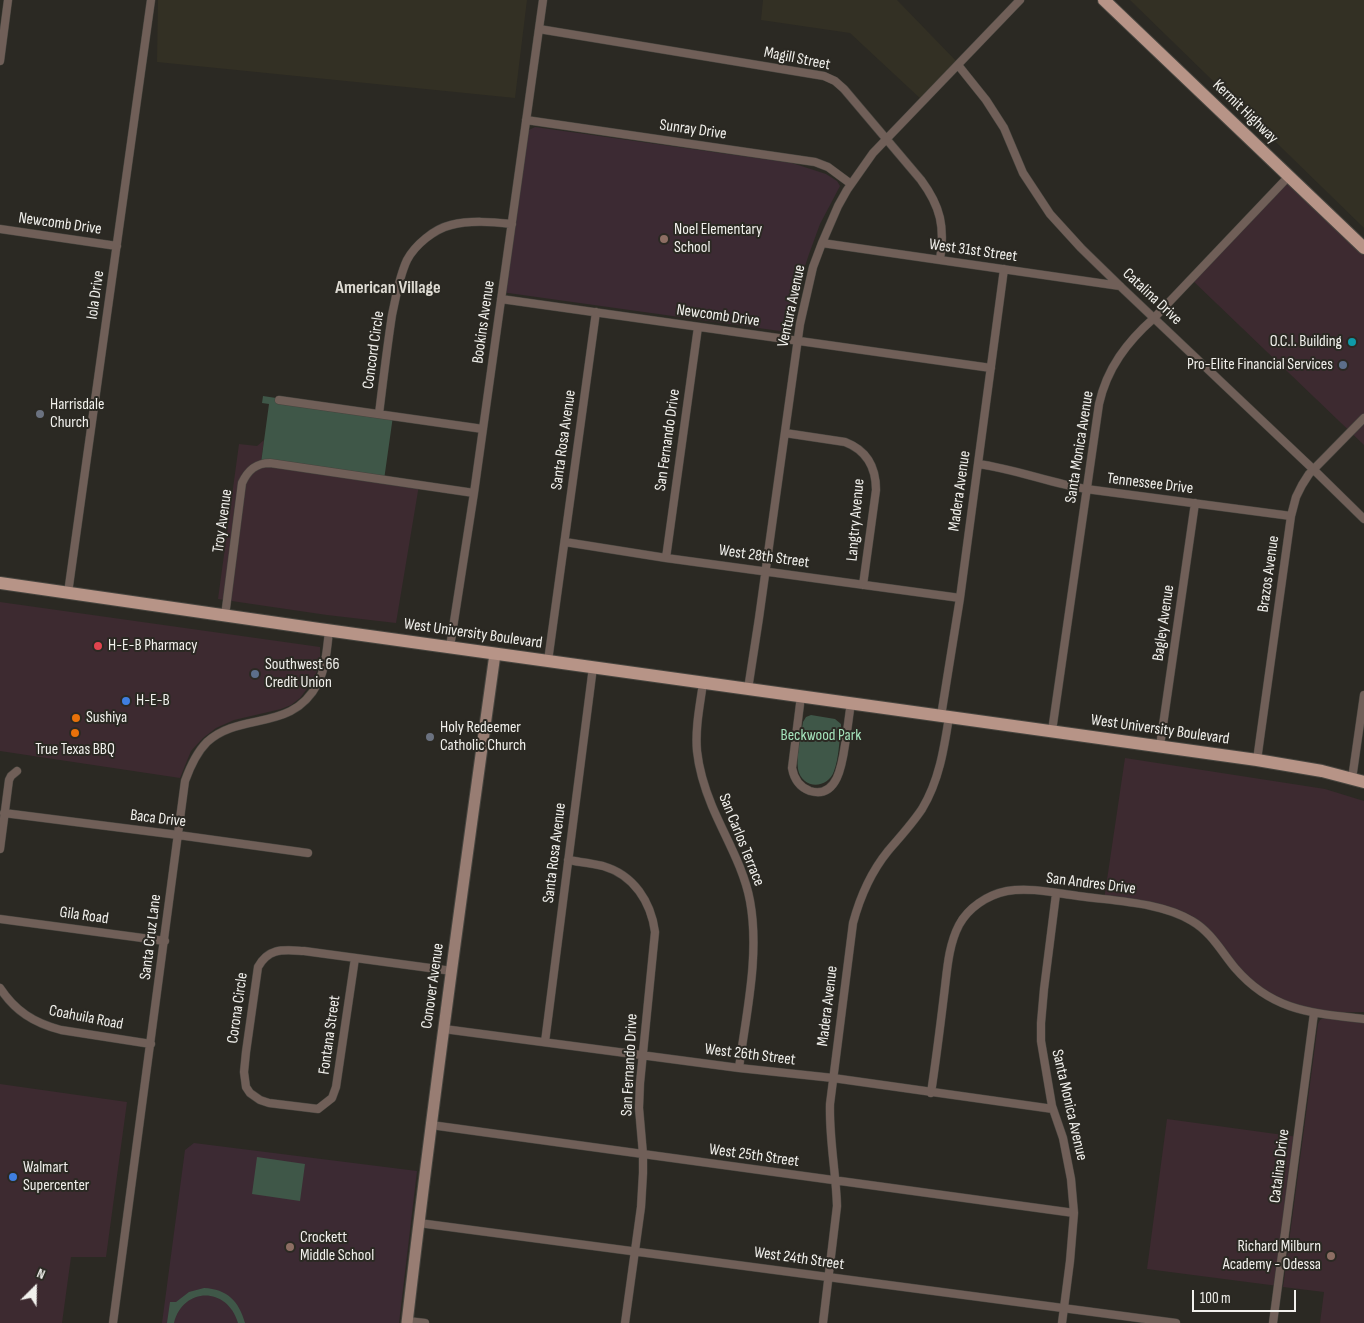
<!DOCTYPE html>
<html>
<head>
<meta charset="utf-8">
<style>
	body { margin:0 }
	#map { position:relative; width:1364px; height:1323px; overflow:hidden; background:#2b2923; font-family:"Sofia Sans Condensed",sans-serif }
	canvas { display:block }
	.north { position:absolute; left:10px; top:1263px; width:50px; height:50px; -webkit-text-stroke:4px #2b2923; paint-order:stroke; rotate:23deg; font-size:14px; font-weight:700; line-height:20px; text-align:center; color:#f1f0ec }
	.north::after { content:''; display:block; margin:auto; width:18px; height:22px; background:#f1f0ec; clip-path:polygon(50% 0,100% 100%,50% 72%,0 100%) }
	.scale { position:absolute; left:1192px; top:1290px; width:104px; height:22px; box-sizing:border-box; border:2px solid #f1f0ec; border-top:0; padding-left:6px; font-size:15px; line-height:18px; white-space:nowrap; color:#f1f0ec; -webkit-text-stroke:4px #2b2923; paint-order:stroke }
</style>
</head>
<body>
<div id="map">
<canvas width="1364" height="1323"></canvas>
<div class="north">N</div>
<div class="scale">100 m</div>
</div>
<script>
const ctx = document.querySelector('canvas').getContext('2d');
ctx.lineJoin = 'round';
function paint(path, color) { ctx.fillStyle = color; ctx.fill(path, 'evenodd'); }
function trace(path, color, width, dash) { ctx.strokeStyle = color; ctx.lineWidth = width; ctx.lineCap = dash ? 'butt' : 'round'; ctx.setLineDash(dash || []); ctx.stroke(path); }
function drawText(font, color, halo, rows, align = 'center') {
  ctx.font = font + ' "Sofia Sans Condensed",sans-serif'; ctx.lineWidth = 4; ctx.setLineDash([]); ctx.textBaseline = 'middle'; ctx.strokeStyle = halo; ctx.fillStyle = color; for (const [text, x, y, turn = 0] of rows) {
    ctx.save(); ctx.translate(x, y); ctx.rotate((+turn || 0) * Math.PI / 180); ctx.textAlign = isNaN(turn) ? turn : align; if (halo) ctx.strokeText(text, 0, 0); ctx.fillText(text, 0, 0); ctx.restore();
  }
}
paint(new Path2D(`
	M1289,176L1364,248V445L1191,279Z
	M264,440L261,463L419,485L396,623L327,615L218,599L239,444L257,446Z
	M0,602L320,647V659L317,671L312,682L300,698L291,705L281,709L234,720L216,728L203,738L191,751L180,778L0,751Z
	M1125,758L1325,789L1364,801V1012L1314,1013L1260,991L1202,928L1186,917L1104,900Z
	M1325,1017L1364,1022V1323H1320L1324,1292L1283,1287L1318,1024L1320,1020Z
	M0,1084L127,1102L106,1257H71L62,1323H0Z
	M1167,1119L1298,1137L1278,1286L1147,1269Z`), '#3d2a30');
paint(new Path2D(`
	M158,0H527L515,98L157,62Z
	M763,0H897L959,64L923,101L850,33L761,20Z
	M1130,0H1364V228Z`), '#333024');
paint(new Path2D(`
	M535,127L792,163L826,174L837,181L840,186L820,224L809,254L801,278L792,326L790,329L787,332L501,292H507L506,288L528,132L529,130Z
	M194,1143L417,1171L399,1323H162L185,1150Z`), '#3c2a33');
paint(new Path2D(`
	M263,396L393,416L384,480L261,463L269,404L262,403Z
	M811,715L835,719L841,724V728C839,742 839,758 834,771C828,789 802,790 798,769C796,756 801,736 803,722L806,717Z
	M257,1157L305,1164L300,1201L252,1194Z
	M204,1288C227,1289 239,1301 245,1323H238C227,1286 183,1287 174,1323H167L170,1302H176L189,1292Z`), '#3f5748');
const street = new Path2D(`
	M539,29L824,76L835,81L844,89L921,180C941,207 945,227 940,260
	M0,61L8,0
	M958,65L986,100L1004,128L1023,173L1050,214L1081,248L1120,286L1314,470L1364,519
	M526,120L815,162L828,167L851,184
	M0,229L117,246
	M822,243L1120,286
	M501,299L991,368
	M279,400L483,429
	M379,414C383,381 387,348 392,315C396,297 399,277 407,260C415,245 434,229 451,225C471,220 492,222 512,224
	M785,433L845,442C866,450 876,467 876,490L863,585
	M978,464C1015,469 1050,483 1086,489L1291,516
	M565,542L666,558L960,598
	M666,558L698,327
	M68,593L151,0
	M225,616L242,483C248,470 256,463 270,463L474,493
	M450,647L474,493L543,0
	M548,661L596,312
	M703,683C700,705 695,728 697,751C699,770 705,789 712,806C725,837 744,868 750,901C760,955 746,1014 739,1068
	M748,689L759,618L800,324L813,267L822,243L838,206L847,190L873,153L1020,0
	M801,696L792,768C794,779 799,787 810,791C840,800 843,757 846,738C848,726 849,715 851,703
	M941,716L960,598L1004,269
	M1052,731L1099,404C1107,368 1127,342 1154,318L1289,176
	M1160,746L1195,503
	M1257,760L1291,516L1296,497L1302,485L1309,474L1364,418
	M1352,779L1364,695
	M4,813L178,835L308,853
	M0,849L9,780L11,776L17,771
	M568,860C579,862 591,863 603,866C634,875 651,902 655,932L640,1083L639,1108L643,1154V1173L641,1207L625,1323
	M1056,894L1044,989L1041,1023V1041L1052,1106L1063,1138L1071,1179L1074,1213L1070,1261L1062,1323
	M0,919L165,941
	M355,958L336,1087L332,1098L318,1109L269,1103L260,1100L250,1093L246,1087L244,1072L246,1052L258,967C269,947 284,950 304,951L452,971
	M0,988C15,1011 34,1023 61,1030L151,1044
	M444,1029L739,1068L833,1078L1053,1109
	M545,1042L593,667
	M931,1093C936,1060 940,1028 944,995C947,972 948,946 959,925C968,908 987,895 1007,891C1030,887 1055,893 1078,896C1113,901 1161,902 1192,921C1211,932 1221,951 1235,968C1272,1011 1311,1013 1364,1019
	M431,1125L1074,1213
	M419,1223L1176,1323
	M408,1321L425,1323
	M113,1323L185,781C190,767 196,753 207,742C241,711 292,733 318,683C326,667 327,648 329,631
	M823,1323L837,1206C836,1172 829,1139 830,1104L853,923C860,897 871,872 888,851C900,837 912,824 922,809C939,781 944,749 949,717
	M1273,1323L1314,1013`);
const secondary = new Path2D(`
	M407,1323C433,1100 464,877 495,654`);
const primary = new Path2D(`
	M1104,0L1364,248
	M0,583L319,629L1257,760L1322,771L1364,782`);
trace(street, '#47453f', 9);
trace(secondary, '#47453f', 13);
trace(primary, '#47453f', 14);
trace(street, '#705f58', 8);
trace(secondary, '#987d73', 11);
trace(primary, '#b79487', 12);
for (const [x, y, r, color] of [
	[664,239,5,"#8d6e63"],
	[1352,342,5,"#0f9aa8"],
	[1343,365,5,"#5c6f8a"],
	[40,414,5,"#6b7280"],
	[98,646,5,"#e0444e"],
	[255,674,5,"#5c6f8a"],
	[126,701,5,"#3f7fe0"],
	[76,718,5,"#e8710a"],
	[75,733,5,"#e8710a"],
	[430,737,5,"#6b7280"],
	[13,1177,5,"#3f7fe0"],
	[290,1247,5,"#8d6e63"],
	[1331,1256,5,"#8d6e63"]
]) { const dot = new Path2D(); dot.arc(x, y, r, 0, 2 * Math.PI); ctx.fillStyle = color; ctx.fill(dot); trace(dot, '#2b2923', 2); }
drawText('16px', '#f1f0ec', '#2b2923', [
	["Magill Street",797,59,11],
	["Kermit Highway",1245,112,44],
	["Sunray Drive",693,130,8],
	["Newcomb Drive",60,224,8],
	["West 31st Street",973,251,8],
	["Iola Drive",96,295,-82],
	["Catalina Drive",1152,297,43],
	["Ventura Avenue",792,306,-78],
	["Newcomb Drive",718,316,8],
	["Bookins Avenue",484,322,-82],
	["Concord Circle",374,350,-82],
	["Santa Rosa Avenue",564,440,-82],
	["San Fernando Drive",668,440,-82],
	["Santa Monica Avenue",1080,447,-81],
	["Tennessee Drive",1150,484,7],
	["Madera Avenue",960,491,-82],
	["Langtry Avenue",856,520,-85],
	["Troy Avenue",223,521,-82],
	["West 28th Street",764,557,8],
	["Brazos Avenue",1269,574,-82],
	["Bagley Avenue",1164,623,-82],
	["West University Boulevard",473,634,8],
	["West University Boulevard",1160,730,8],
	["Baca Drive",158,819,7],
	["San Carlos Terrace",741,840,68],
	["Santa Rosa Avenue",555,853,-83],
	["San Andres Drive",1091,884,7],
	["Gila Road",84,916,8],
	["Santa Cruz Lane",151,937,-83],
	["Conover Avenue",433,986,-82],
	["Madera Avenue",828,1006,-83],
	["Corona Circle",238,1008,-82],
	["Coahuila Road",86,1018,11],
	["Fontana Street",330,1035,-82],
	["West 26th Street",750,1055,7],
	["San Fernando Drive",630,1065,-87],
	["Santa Monica Avenue",1069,1105,77],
	["West 25th Street",754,1156,8],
	["Catalina Drive",1280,1166,-83],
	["West 24th Street",799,1259,8]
]);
drawText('16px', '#f1f0ec', '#2b2923', [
	["Noel Elementary",674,230],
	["School",674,248],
	["O.C.I. Building",1342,342,"right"],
	["Pro-Elite Financial Services",1333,365,"right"],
	["Harrisdale",50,405],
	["Church",50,423],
	["H-E-B Pharmacy",108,646],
	["Southwest 66",265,665],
	["Credit Union",265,683],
	["H-E-B",136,701],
	["Sushiya",86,718],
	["Holy Redeemer",440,728],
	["Catholic Church",440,746],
	["True Texas BBQ",75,750,"center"],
	["Walmart",23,1168],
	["Supercenter",23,1186],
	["Crockett",300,1238],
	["Middle School",300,1256],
	["Richard Milburn",1321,1247,"right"],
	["Academy - Odessa",1321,1265,"right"]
], 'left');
drawText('16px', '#a4e3bb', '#2b2923', [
	["Beckwood Park",821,736]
]);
drawText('bold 18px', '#dedbd3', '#2b2923', [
	["American Village",388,288]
]);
</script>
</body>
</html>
